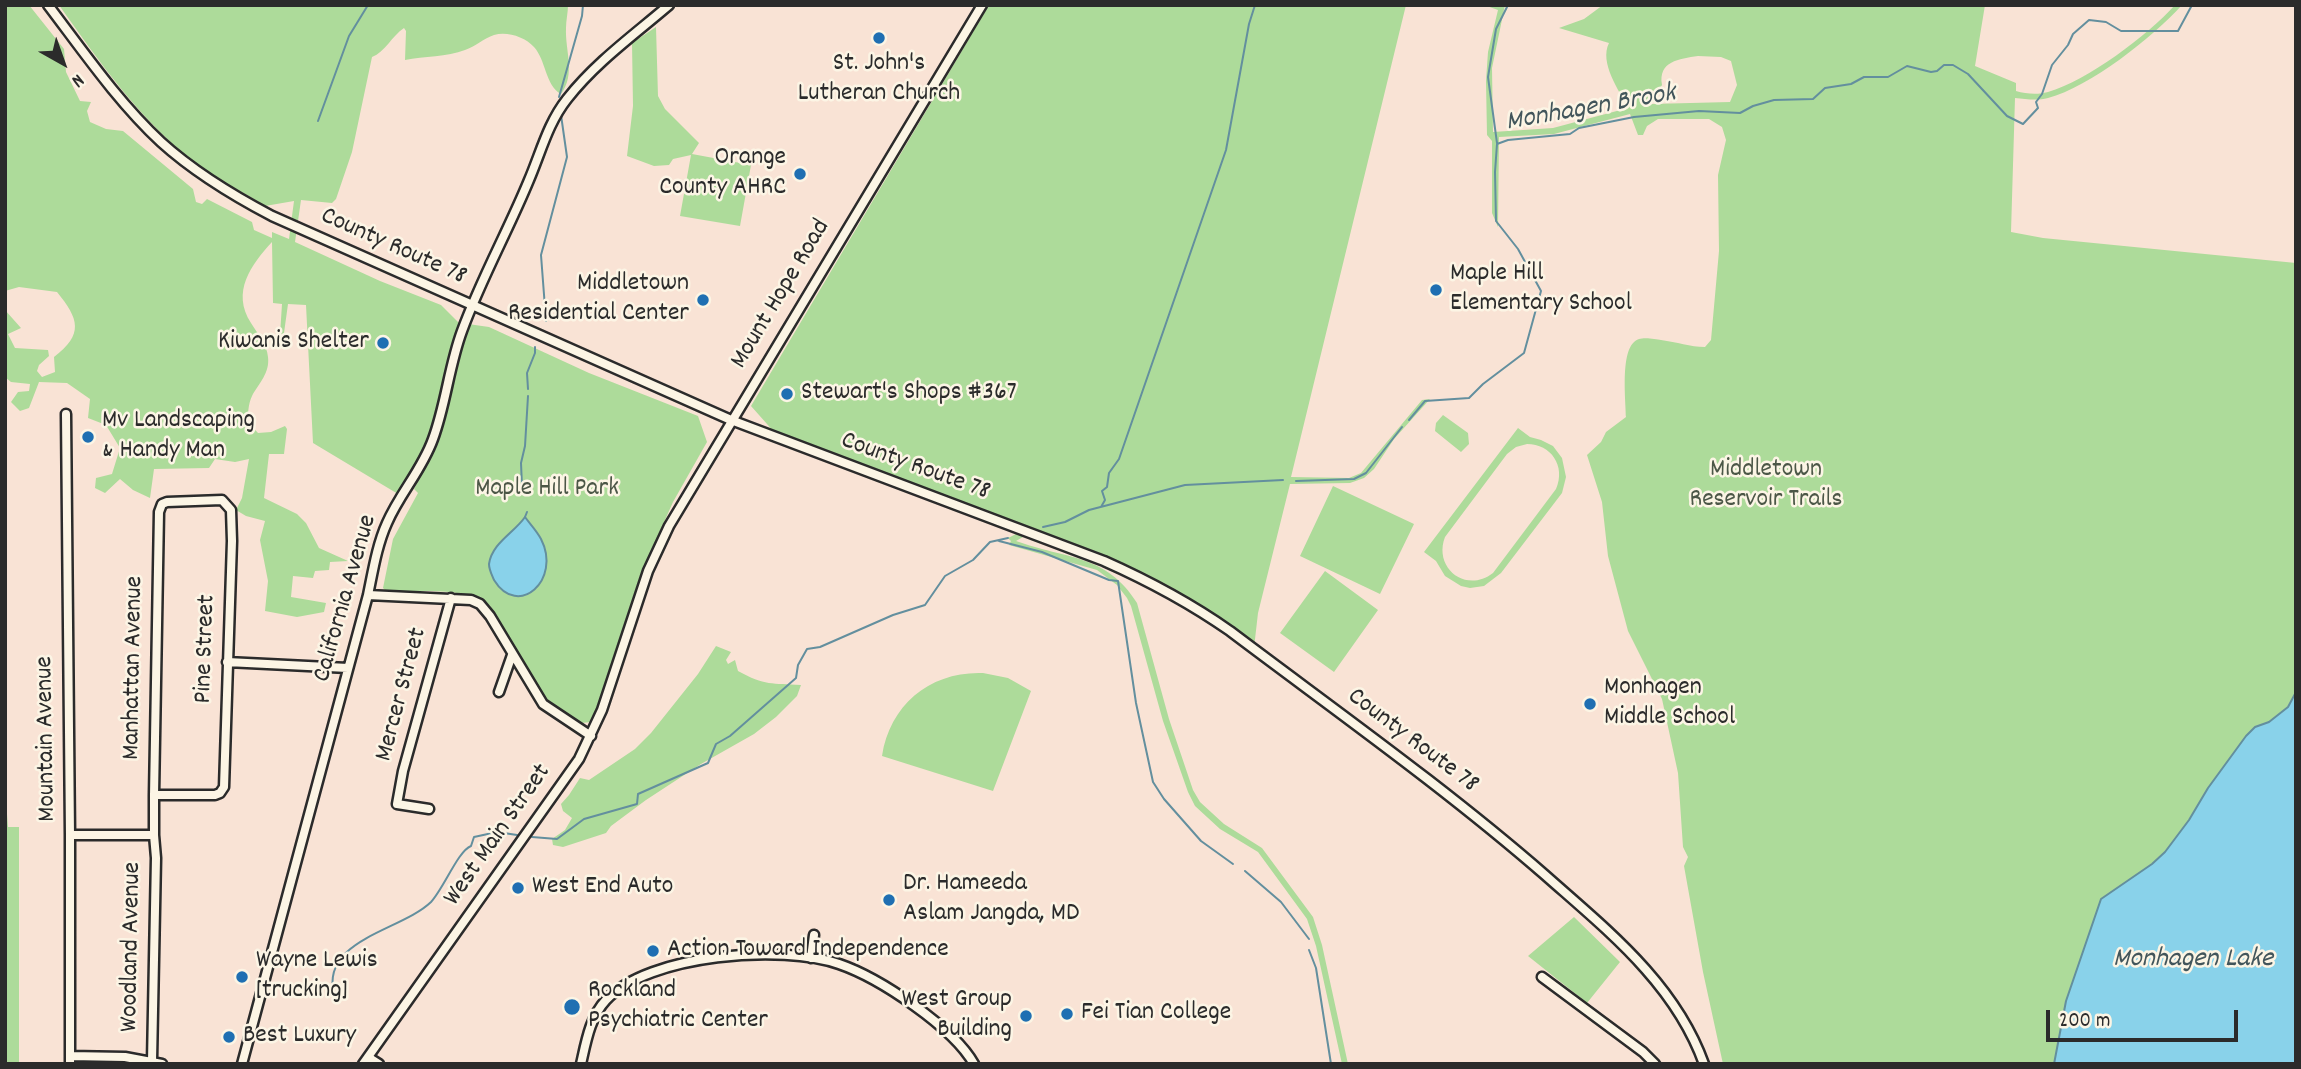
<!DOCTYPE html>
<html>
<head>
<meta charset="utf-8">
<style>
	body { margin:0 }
	#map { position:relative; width:2301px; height:1069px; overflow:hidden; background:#f9e3d5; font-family:Dekko,sans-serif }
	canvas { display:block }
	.frame { position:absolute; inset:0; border:7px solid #2b2b2b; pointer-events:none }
	.north { position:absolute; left:28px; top:28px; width:70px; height:70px; -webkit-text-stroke:5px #fcf5e5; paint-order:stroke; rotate:140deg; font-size:19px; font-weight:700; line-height:28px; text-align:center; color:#2b2b2b }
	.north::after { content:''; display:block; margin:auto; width:24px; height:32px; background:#2b2b2b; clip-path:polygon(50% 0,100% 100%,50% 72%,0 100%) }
	.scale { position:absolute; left:2046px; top:1010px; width:192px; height:32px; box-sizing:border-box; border:4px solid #2b2b2b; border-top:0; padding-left:9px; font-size:21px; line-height:24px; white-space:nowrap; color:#2b2b2b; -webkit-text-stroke:5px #fcf5e5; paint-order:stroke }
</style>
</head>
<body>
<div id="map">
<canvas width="2301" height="1069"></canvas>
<div class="frame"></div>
<div class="north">N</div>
<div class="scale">200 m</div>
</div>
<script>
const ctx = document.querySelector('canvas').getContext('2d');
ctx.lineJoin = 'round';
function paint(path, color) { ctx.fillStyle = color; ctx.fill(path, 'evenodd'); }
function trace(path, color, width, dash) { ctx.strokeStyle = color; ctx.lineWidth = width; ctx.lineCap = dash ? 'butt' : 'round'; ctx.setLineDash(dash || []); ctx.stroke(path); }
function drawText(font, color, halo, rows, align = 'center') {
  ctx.font = font + ' Dekko,sans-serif'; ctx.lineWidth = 5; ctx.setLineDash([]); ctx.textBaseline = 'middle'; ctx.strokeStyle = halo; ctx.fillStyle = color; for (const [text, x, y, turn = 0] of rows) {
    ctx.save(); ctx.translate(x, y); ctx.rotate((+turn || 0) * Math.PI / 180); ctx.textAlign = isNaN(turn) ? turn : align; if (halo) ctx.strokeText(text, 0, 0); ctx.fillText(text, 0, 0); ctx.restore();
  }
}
paint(new Path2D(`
	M5,5H29L64,49L66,72L80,101L91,102L87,111L90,122L106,129L123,131L193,189L196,202L202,204L207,199L252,222L254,230L272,238V232L289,239L294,201L265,206C244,192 220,182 200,167C143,124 100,63 59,5H568C568,13 566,20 566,28C565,51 576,74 561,94C545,85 546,60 534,47C525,37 507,31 494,35C484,38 475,47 465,50C447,57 424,56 405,60L406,31L404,28C392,36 385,52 372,57L352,152L336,199L332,203L301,200L295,242L380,281L441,305L459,323L434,426L417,465L398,494L313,443L306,305L288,304L284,333L280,335L282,304L273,303L272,242C251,265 231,292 251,323C257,333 267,344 268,357C270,373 259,383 252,396C248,405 248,413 248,422L258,433L271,432L285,426L287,429L284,454H269L264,498L297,514L306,523L319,548L348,561L330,562L329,570L315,571L313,578L293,576L291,597L326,603L324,612L297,617L265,611L268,581L260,540L265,521L246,516L236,510L242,498L249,459L235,462L215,459L209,468L154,469L150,498L133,490L120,479L105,493L95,488L96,478L112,474L120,448L106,425L88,418L90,399L67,383L39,382L29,408L20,411L11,402L18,392L29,391L30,384L11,382L5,377V310L21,328L8,334L15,348L48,350L49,356L39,365L37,371L42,377L55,372L54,357C84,334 79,319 57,292L19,287L5,291Z
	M989,5H1406L1291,477L1349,478L1361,473L1422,400L1430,399L1394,439L1374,469L1364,478L1350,483L1290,484L1258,613L1254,648L1142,579L1030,533L1016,541C1065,559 1107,554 1137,603L1169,719L1193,790L1200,802L1224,824L1262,848L1313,917L1322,945L1348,1064H1342L1316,946L1307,919L1258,852L1220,829L1195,806L1188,792L1163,721L1131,606L1127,598L1117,585L1097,570L1009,545L1011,541L1008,538L1022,531L775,433L751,406Z
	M1484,5H1505L1492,68L1493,132L1553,128L1628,108C1619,90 1599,63 1609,43L1559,28L1584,19L1603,5H1985L1975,66L2016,83V91C2026,94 2038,95 2048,92C2087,81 2148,35 2175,5H2182C2153,37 2090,87 2048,98C2037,101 2026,99 2015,98L2011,232L2043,238L2296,263V1064H1723L1703,972L1684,866L1688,857L1683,847L1678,773L1662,699L1628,631L1608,556L1602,502L1587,455L1601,442L1606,432L1626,417C1626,400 1619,345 1639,339C1645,337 1656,339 1661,340C1677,342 1690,347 1705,347L1711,340L1719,251L1718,175L1726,140L1722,127L1709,119H1658L1647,126L1643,135H1638L1630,114L1554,134L1499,137L1498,227L1492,213V141L1487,135L1486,81L1488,52L1498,10ZM1698,56L1721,57L1731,61L1737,85L1730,102L1651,104L1662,85C1658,61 1679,59 1698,56Z
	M656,27L658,96L665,109L699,143L692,154L751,165L740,226L680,216L691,155L673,159L669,165L654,166L627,156L633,106L632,43Z
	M468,324L489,327L589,373L698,416L707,442L673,502L640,576L592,722L581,723L547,701L541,694L490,606C470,586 414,592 386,591L383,588L393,539L418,493L414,489L436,444Z
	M1443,415L1468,433L1469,444L1461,452L1435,431L1436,423Z
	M1518,428L1530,437L1541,440L1553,446L1562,458L1566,477L1562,493L1501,573L1484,586L1470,588L1461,586L1445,576L1436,561L1424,552ZM1527,444C1551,444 1566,466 1556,489L1493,573C1466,594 1433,568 1445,537L1507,454L1516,447Z
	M1333,486L1414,524L1380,594L1300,556Z
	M1325,571L1378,610L1334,672L1280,633Z
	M716,646L731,652L726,660L728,664L735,660L738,671C765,686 772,683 801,685L797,696L776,717L754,734L701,764L646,800L611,826L606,833L563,847L553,845L552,839L565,830L572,818L563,811L561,804L569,795L580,778L589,780L635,749L651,733L698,674Z
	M983,673L1008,678L1031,691L993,791L882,756C890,704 931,671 983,673Z
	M5,814H7L8,827H19V1064H5Z
	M1574,917L1620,962L1587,1003L1528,956Z`), '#addb9a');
const water = new Path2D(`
	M525,517C530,524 537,531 541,539C562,580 518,619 494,580C492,575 489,570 489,564C492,543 514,533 525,517Z
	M2296,692V1064H2054L2066,1001L2101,899L2152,864L2165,852L2189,820L2208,788L2246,736L2255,727L2269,722L2288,707Z`);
paint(water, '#89d2ea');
trace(water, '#638f9e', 2);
trace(new Path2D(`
	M559,97L582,16L583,5
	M318,121L349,36L368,5
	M1497,143L1488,77L1496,29L1508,5
	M546,321L541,255L567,157L561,115
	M528,389L527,373L535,353V347
	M1409,420L1425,401L1469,398L1483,384L1524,353L1541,291L1518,249L1496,221L1495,172L1497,144L1508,140L1570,134L1579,128L1634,117L1699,111L1740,113L1753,106L1774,100L1813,99L1825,88L1851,84L1864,77H1888L1907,66L1931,72L1937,71L1944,65H1953L1968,74L2007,116L2023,124L2038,108L2036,102L2042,94L2052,65L2068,45L2073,34L2089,20L2106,22L2121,31H2178L2192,5
	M1296,481L1354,479L1366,473L1402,427
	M522,486L521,463L525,446L528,396
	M1101,507L1105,500L1102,491L1107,487L1109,473L1119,459L1226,150L1249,24L1255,5
	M525,517L527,512
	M1043,527L1065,522L1089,510L1185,485L1283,480
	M999,541L1042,552L1109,580L1118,581L1136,703L1153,782L1164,799L1201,841L1233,864
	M532,837L557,839L584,819L637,804L638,794L708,763L716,744L730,736L796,678L798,665L807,649L820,647L893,615L925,605L945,576L973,560L990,542L1008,538
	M1245,871L1281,902L1309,939
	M1309,950L1316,968L1331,1064
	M334,995C320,939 401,931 431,902C444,888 458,851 471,846L474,837L497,832L517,835`), '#638f9e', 2);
const minor = new Path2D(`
	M48,5C83,51 118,102 161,142C194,172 232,195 272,216L731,420L1104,561C1149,581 1190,603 1230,631C1336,711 1445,788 1545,875C1607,930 1675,983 1704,1064
	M66,414L70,835V1064
	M368,595L471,600L480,604L490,616L543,704L591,736
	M227,662L348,668
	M499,692L512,655
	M429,809L397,804L403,771L451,598
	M70,835H154
	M811,958L814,935
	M1542,977L1643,1052L1655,1064
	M70,1056L125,1057L162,1064
	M368,1057L379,1064
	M152,1061L156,858L154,835V795L159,512L162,504L167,502L222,500L231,510L232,541L224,787L220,793L215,795H154
	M242,1064L368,595C373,571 377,545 387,523C400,493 422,470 433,439C446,404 449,366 462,331C481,279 508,231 529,180C541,152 548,123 567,99C596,62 634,35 669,5
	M363,1064L579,759L602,710L648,571L669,526L982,5
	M581,1064C586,1042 590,1017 606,1000C649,954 782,944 839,964C880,978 953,1027 974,1064`);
trace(minor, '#2b2b2b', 13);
trace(minor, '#fcf5e5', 8);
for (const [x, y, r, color] of [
	[879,38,7,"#1f6fb2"],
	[800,174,7,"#1f6fb2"],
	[1436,290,7,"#1f6fb2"],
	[703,300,7,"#1f6fb2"],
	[383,343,7,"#1f6fb2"],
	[787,394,7,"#1f6fb2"],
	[88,437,7,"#1f6fb2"],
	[1590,704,7,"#1f6fb2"],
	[518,888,7,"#1f6fb2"],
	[889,900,7,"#1f6fb2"],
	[653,951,7,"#1f6fb2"],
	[242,977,7,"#1f6fb2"],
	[572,1007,9,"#1f6fb2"],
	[1067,1014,7,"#1f6fb2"],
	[1026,1016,7,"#1f6fb2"],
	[229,1037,7,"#1f6fb2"]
]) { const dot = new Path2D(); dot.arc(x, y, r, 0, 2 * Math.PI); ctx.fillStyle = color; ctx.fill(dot); trace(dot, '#fcf5e5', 2.5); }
drawText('26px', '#2b2b2b', '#fcf5e5', [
	["St. John's",879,65,"center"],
	["Lutheran Church",879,95,"center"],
	["Orange",786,159,"right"],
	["County AHRC",786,189,"right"],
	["Maple Hill",1450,275],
	["Elementary School",1450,305],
	["Middletown",689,285,"right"],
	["Residential Center",689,315,"right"],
	["Kiwanis Shelter",369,343,"right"],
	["Stewart's Shops #367",801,394],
	["Mv Landscaping",102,422],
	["& Handy Man",102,452],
	["Monhagen",1604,689],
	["Middle School",1604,719],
	["Dr. Hameeda",903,885],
	["Aslam Jangda, MD",903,915],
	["West End Auto",532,888],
	["Action Toward Independence",667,951],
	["Wayne Lewis",256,962],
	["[trucking]",256,992],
	["Rockland",588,992],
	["Psychiatric Center",588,1022],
	["West Group",1012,1001,"right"],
	["Building",1012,1031,"right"],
	["Fei Tian College",1081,1014],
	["Best Luxury",243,1037]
], 'left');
drawText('26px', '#2b2b2b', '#fcf5e5', [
	["County Route 78",393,248,24],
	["Mount Hope Road",782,295,-59],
	["County Route 78",915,468,20],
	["California Avenue",347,599,-74],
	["Pine Street",207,649,-88],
	["Manhattan Avenue",135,668,-89],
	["Mercer Street",403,695,-75],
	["Mountain Avenue",48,739,-91],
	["County Route 78",1412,742,37],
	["West Main Street",499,836,-55],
	["Woodland Avenue",133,947,-89]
]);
drawText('26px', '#4c5747', '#fcf5e5', [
	["Middletown",1766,471],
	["Reservoir Trails",1766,501],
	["Maple Hill Park",547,490]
]);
drawText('italic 28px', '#42555b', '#fcf5e5', [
	["Monhagen Brook",1591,110,-10],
	["Monhagen Lake",2193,961]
]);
</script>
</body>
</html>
